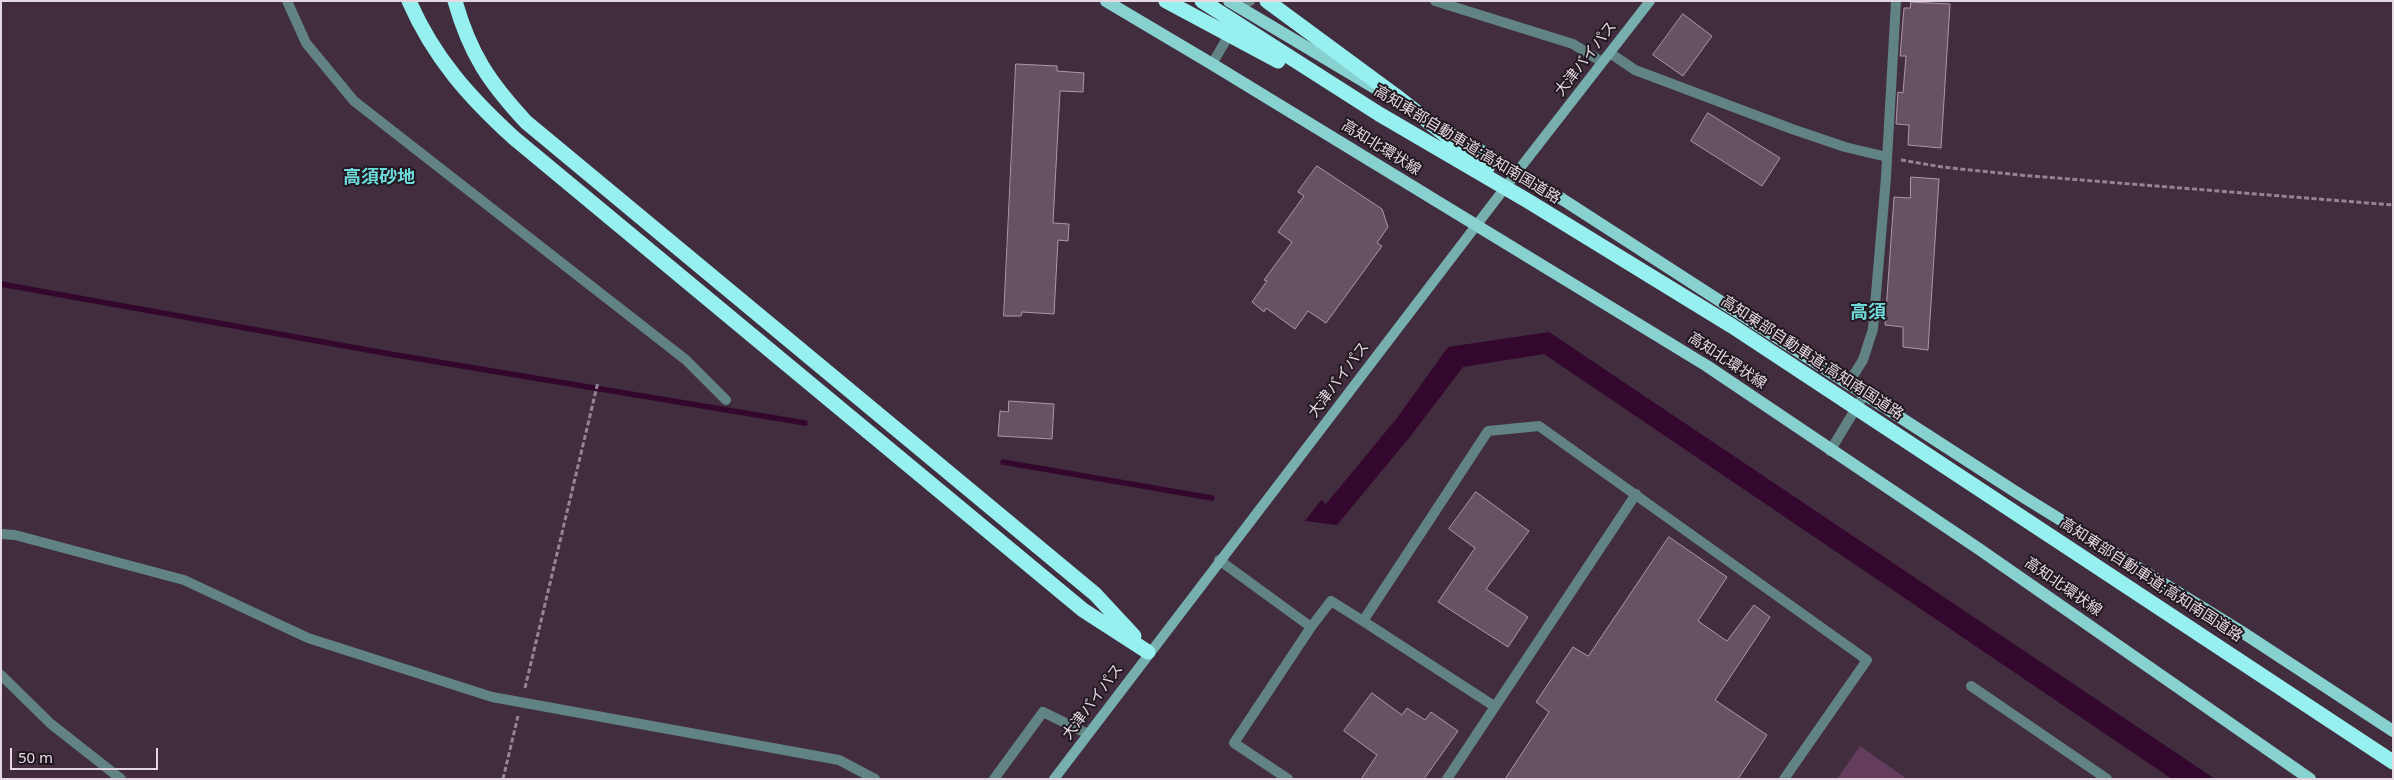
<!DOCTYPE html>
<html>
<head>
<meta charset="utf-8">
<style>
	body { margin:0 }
	#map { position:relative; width:2394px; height:780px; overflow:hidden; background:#412d3d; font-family:"Noto Sans",sans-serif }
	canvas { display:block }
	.frame { position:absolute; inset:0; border:2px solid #e4d8e2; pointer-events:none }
	.scale { position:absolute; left:10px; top:748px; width:148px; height:22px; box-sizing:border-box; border:2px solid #e4d8e2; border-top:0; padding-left:6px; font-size:15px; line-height:18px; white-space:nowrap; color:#e4d8e2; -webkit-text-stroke:4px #221920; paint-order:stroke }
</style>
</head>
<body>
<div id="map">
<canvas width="2394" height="780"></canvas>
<div class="frame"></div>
<div class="scale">50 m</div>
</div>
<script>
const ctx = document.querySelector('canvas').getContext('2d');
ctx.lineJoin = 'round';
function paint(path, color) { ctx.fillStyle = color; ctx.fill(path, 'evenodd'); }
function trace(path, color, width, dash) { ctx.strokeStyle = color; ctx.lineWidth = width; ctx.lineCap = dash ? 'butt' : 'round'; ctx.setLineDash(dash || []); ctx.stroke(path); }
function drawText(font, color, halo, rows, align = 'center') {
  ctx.font = font + ' "Noto Sans","Noto Sans JP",sans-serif'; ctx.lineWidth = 4; ctx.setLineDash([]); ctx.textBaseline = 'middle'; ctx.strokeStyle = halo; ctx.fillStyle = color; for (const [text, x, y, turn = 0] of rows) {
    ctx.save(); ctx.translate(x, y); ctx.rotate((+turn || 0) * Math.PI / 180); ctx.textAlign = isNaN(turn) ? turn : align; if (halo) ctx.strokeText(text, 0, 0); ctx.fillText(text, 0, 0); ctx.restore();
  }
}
paint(new Path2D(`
	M1860,746L1907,779H1837Z`), '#643c5d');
paint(new Path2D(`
	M1549,332L2215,779H2172L1544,354L1463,367L1409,438L1337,525L1305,521L1321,500L1326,504L1397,418L1448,347Z`), '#33072e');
trace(new Path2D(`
	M1,284L390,354L805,423
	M1003,462L1212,498`), '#33072e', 5.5);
const building = new Path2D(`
	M1911,2L1950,4L1941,148L1908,145L1909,125L1896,124L1898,92L1903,93L1906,56H1900L1904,8H1910Z
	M1683,14L1712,36L1683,76L1653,55Z
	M1016,64L1057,66V71L1084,73L1083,92L1060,91L1053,223L1069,224L1068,241L1058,240L1054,314L1022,312L1021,316H1004Z
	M1708,113L1780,158L1762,186L1691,141Z
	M1317,166L1382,209L1388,227L1377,243L1382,246L1326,323L1308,311L1295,329L1266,308L1264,312L1252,302L1267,281L1264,280L1292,242L1278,232L1304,196L1298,192Z
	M1911,177L1939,179L1928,350L1903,347V327L1885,325L1894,197L1910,198Z
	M1009,401L1054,404L1052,439L998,436L1000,411L1008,412Z
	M1476,492L1529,531L1486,589L1528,617L1508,647L1438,602L1475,548L1449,529Z
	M1669,537L1727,577L1698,621L1727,641L1754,605L1770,617L1715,700L1767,735L1738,779H1505L1549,712L1536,702L1573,647L1588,656Z
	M1372,693L1402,715L1407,708L1425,720L1431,712L1458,731L1424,779H1361L1377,755L1344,731Z`);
paint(building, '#675263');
trace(building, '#ae96a9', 1);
trace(new Path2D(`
	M1901,160L1942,167L2019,175L2393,205
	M525,688L598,382
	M503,779L518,716`), '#958592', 3, [5, 2.5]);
trace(new Path2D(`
	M1219,560L1311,627L1331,601L1363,621
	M1971,686L2107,779
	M1494,706L1363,621L1488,431L1539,426L1867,660L1784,779
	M1288,779L1234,743L1311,627
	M1447,779L1636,494`), '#618383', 10);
trace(new Path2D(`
	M287,1L306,43L354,101L686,360L726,400
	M1435,1L1573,44L1602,62
	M1238,6L1250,1
	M1610,53L1635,70L1792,129L1845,147L1887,157
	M1212,64L1232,30
	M1848,384L1863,360L1873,329L1886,177L1896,1
	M1830,451L1864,395
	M1,534L15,535L184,580L308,638L492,697L839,760L875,779
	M1,675L51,724L121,779
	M994,779L1043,712L1088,734`), '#618383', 10);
trace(new Path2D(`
	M1054,779L1517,172L1650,1`), '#77afaf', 10);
trace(new Path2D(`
	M1106,1L1212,64L1707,366L1979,549L2310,779
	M1229,1L1375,88
	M1455,135L1562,199L2022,496L2242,632L2393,731`), '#87d1d1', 12);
trace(new Path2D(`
	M409,1C434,58 469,97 514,138L1083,610L1148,652
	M455,1C470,54 489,82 526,122L1095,594L1134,636
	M1166,1L1278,61
	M1202,1L1379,114L1528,201L1732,326L2393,762
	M1267,1L1396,96L1487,168`), '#96f0f0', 15);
drawText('15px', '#e4d8e2', '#221920', [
	["大津バイパス",1586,59,-52],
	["高知東部自動車道;高知南国道路",1467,145,31],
	["高知北環状線",1381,148,32],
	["高知東部自動車道;高知南国道路",1812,358,33],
	["高知北環状線",1727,361,33],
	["大津バイパス",1339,380,-53],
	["高知東部自動車道;高知南国道路",2151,580,33],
	["高知北環状線",2063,587,35],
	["大津バイパス",1093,702,-53]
]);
drawText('bold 18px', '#6edbdb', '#221920', [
	["高須砂地",379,178],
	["高須",1868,313]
]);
</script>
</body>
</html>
